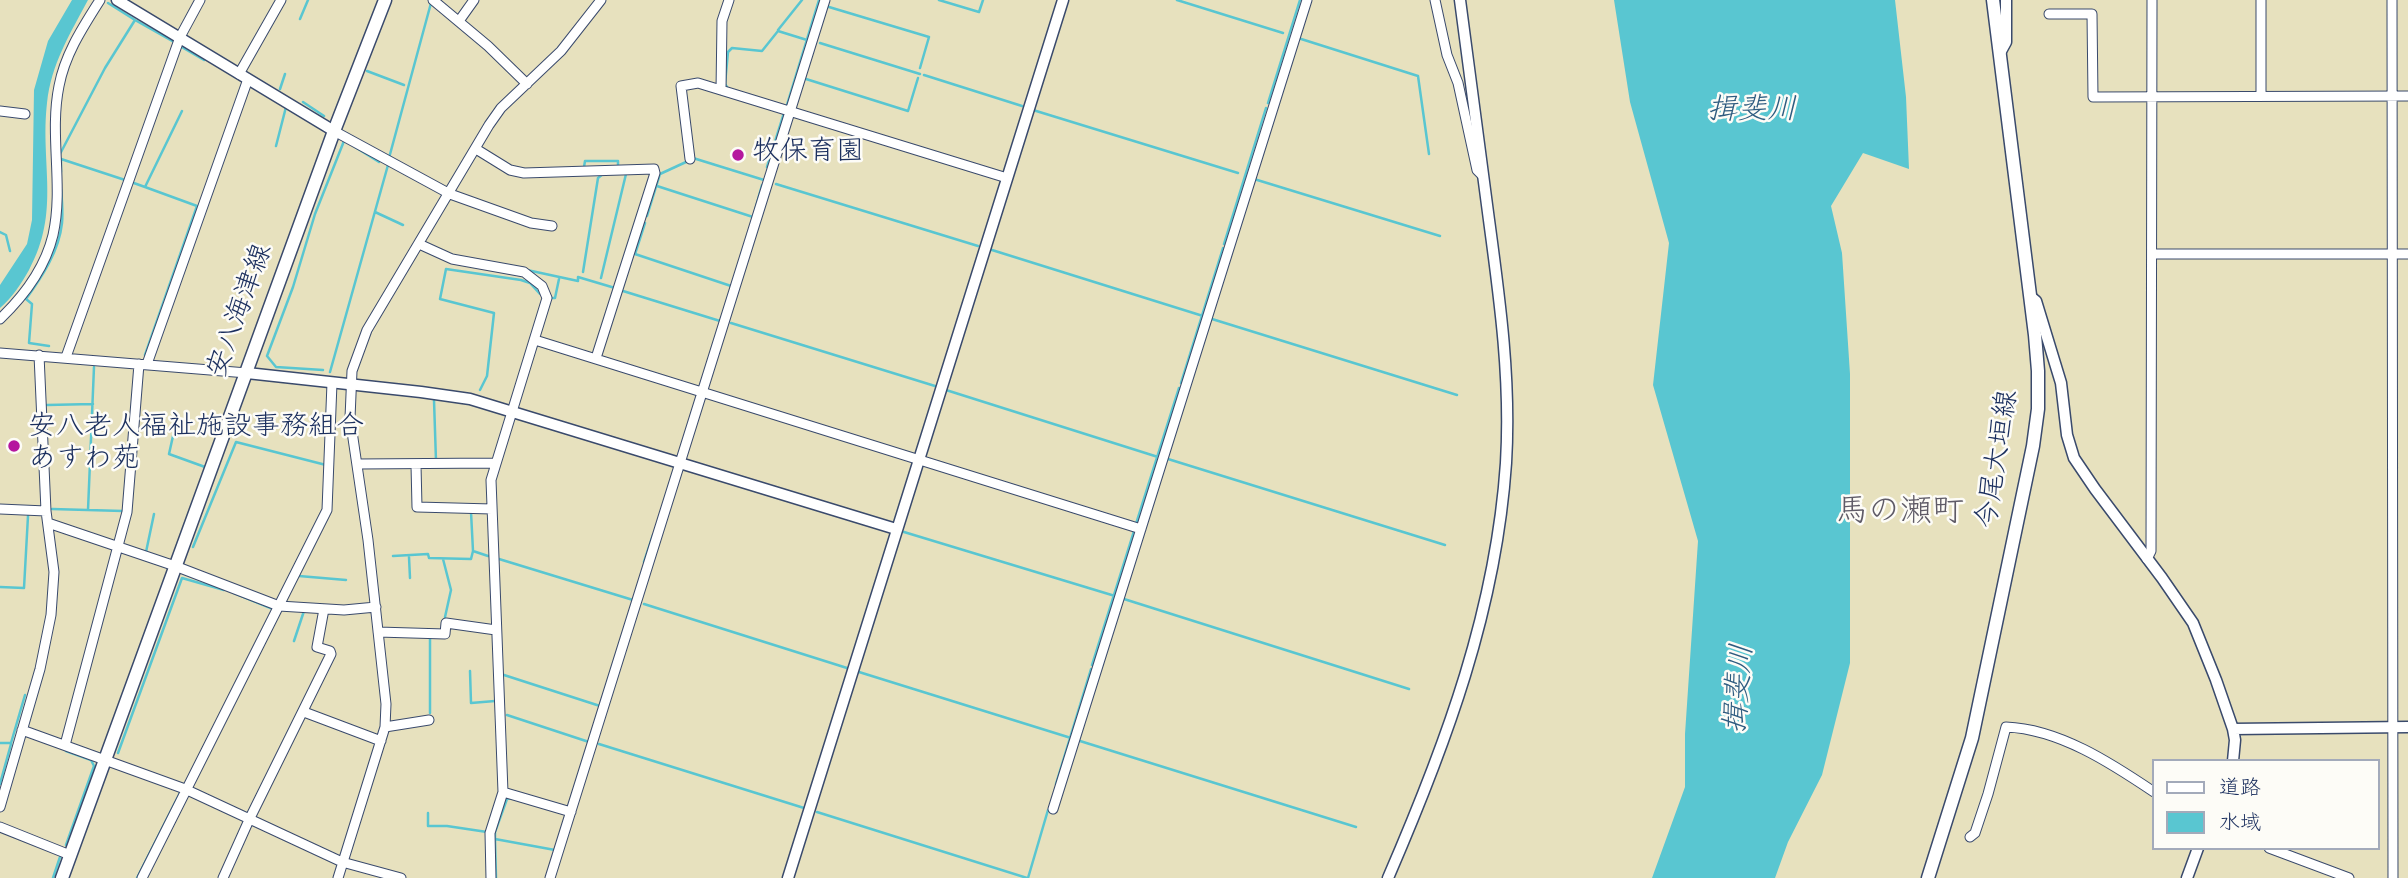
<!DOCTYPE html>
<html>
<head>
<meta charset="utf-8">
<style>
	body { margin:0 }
	#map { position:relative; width:2408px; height:878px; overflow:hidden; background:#e7e1be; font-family:Dekko,"Klee One",sans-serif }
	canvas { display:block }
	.legend { position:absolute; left:2152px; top:759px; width:228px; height:91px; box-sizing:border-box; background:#fdfcf7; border:2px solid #a3aaba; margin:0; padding:9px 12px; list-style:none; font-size:21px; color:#1b2f5e }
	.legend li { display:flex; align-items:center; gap:14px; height:35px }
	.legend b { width:35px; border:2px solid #a3aaba }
</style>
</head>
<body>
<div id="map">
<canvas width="2408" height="878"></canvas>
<ul class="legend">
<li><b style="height:9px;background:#fff"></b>道路</li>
<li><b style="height:19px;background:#59c6d1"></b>水域</li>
</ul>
</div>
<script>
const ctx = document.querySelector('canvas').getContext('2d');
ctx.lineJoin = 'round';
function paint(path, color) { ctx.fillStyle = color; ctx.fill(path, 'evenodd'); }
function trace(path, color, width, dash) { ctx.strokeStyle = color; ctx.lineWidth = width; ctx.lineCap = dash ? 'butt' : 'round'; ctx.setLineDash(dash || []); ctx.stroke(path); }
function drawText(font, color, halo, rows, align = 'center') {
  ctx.font = font + ' Dekko,"Klee One",sans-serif'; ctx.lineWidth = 5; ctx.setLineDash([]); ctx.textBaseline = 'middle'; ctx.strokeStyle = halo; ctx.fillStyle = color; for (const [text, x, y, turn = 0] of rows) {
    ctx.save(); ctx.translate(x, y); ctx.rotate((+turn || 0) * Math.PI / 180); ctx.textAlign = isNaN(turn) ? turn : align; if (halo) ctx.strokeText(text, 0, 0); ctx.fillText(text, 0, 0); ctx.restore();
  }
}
paint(new Path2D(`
	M72,0H88C70,34 51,64 47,103C40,164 61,211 29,270C21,284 12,298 0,308V285L27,244L32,220L34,90L48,41Z
	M1614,0H1895L1906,97L1909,169L1863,153L1831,206L1842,253L1850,374V663L1822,775L1788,842L1775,878H1652L1685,787V734L1698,541L1653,385L1669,243L1630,102Z`), '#59c6d1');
trace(new Path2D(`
	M939,0L979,12L983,0
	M1177,0L1283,33
	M829,7L929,37L920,68
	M300,19L308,0
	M135,20L174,42
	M778,30L802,0
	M1298,38L1418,76L1429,154
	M820,43L920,74
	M180,46L204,60
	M367,71L404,85
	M924,75L1022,106
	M806,79L908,111L918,78
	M727,87L725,84L728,52L732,48L762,51L778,31L807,40
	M280,89L285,74
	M303,102L324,116
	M1268,103L1300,0
	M786,108L819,0
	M1033,110L1238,173
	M276,146L286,107
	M355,147L379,162
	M60,154L105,68L135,20L108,3
	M389,158L431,3
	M693,158L764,180
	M584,167L585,161H618V166
	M767,167L784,113
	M61,172V159L125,180
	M1254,179L1440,236
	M131,182L145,187
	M776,184L978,246
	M657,186L753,217
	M375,212L403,225
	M754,214L762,185
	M647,216L660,174L686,162
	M645,223L635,254L731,286
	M0,232L6,235L10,251
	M1224,244L1266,108
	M992,250L1203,316
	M527,270L578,281V277L615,288
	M583,272L598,178L603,174
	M601,278L626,174
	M623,291L720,321
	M550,298H555L559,279
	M1212,319L1457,395
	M731,323L935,386
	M49,346L29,343L32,304L26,299C42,277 59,251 62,223C63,212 62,200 61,189
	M145,355L197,206L145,187L182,111
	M323,370L276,367L267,356L293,287L315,214L344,141
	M330,372L388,165
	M1181,383L1223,248
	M480,390L487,376L494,313L440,299L446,269L521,280L530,283L540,294
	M946,390L1158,457
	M434,400L436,461
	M47,405L93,404
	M177,418L169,454L205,467
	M1168,459L1445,545
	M52,509L123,511
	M88,510L94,367
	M471,512L473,551L488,556
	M1136,524L1179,388
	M904,532L1115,596
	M193,547L236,442L326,465
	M146,552L154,514
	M393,556L428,554L429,558L471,559L473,551
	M409,557L410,578
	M443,559L451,590L445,617
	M499,559L633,600
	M644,562L653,535
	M299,576L346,580
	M0,587L24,588L28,516
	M234,593L273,609
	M1124,599L1409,689
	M644,604L847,668
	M430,636V713
	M294,641L304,611
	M1092,665L1134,531
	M470,671L471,703L495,701
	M859,672L1071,738
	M504,675L600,706
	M507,715L589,742
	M1080,741L1356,827
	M0,743H11L25,695
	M599,744L804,808
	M118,753L182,578L224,590
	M0,784L11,744
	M1056,784L1091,669
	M817,812L1027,878
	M428,813V826H447L487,832
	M495,838V832L507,799L511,798
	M66,845L94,766L91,760L66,751
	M53,878L60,857
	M137,878L180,793
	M496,878L495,839L555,850
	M1028,878L1048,810`), '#59c6d1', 2.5);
const minor = new Path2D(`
	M433,0L488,46L527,84
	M1435,0L1447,55L1458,83L1477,170L1483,176
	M2261,0V96
	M2392,0L2393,878
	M2049,14H2092L2093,97L2408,96
	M459,21L474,0
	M239,74L281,0
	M721,90L722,21L729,0
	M0,111L25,114
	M334,131L450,194L531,223L552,226
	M476,149L510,170L524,173L654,169L655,173L596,358
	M690,159L681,86L698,83L1007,178
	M419,244L452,259L524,272L542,286L547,298L491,480L503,792L571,812
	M2152,254H2408
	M0,319C24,296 45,268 53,235C64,186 49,135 59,86C65,54 83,27 100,0
	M535,340L1141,529
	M0,353L247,373
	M66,357L180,37L200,0
	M147,364L248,79
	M358,464L495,463
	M416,465L417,507L492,509
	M0,509L46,511
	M48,523L175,566L279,606L344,610L376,607
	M2147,559L2151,551L2152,0
	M378,632L445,634L446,623L496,630
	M304,712L381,741
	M385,727L429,720
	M22,730L185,789L342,862L401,878
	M65,745L127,512L139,364
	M0,807L40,669L51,615L54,572L46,511L39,355
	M1053,809L1307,0
	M0,827L70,855
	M1970,837L1975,833L1988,794L2006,727C2059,729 2111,763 2154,792
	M2269,848L2349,878
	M142,878L327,510L332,383
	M223,878L249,820L331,654L330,651L317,647L324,609
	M338,878L385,727L386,704L368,540L350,418L352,371L367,330L489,125L501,108L561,51L601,0
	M491,878L490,833L503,792
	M550,878L825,0`);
const tertiary = new Path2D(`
	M117,0L334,131
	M2000,53L2006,42V0
	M2030,296L2036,301L2061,383L2067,435L2074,458L2095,489L2162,578L2193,623L2216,680L2233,729L2235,740L2233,761
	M247,373L421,392L470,399L896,529
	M2233,729L2408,727
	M788,878L1063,0
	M1388,878C1446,744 1496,610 1506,463C1511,381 1500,301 1489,220C1479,147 1470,73 1460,0
	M2187,878L2198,848`);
const secondary = new Path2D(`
	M62,878L334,131L385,0
	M1928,878L1972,738L2033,446L2038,409V371L2035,335L1993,0`);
trace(minor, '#3a4a6c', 11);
trace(tertiary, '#3a4a6c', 13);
trace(secondary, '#3a4a6c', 15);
trace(minor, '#fff', 9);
trace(tertiary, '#fff', 10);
trace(secondary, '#fff', 12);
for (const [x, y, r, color] of [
	[738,155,7,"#b5179e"],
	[14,446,7,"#b5179e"]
]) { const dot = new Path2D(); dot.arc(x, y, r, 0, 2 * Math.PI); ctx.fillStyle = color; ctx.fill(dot); trace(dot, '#fdfcf7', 2.5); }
drawText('28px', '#1b2f5e', '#fdfcf7', [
	["牧保育園",752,155],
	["安八老人福祉施設事務組合",28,430],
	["あすわ苑",28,462]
], 'left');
drawText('28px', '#1b2f5e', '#fdfcf7', [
	["安八海津線",243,312,-70],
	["今尾大垣線",2001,460,-81]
]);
drawText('italic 30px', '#2e5c80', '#fdfcf7', [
	["揖斐川",1752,114],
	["揖斐川",1743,689,-85]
]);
drawText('32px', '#5f5b67', '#fdfcf7', [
	["馬の瀬町",1900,516]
]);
</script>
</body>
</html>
